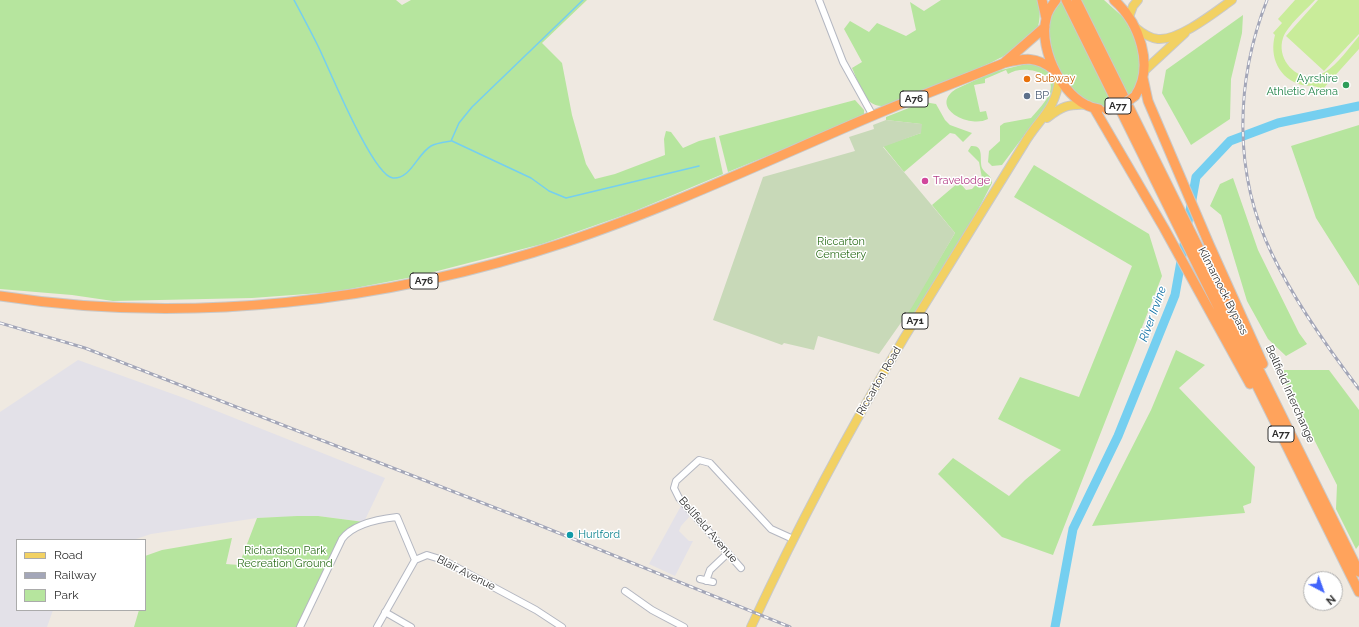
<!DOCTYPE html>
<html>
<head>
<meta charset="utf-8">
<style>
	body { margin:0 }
	#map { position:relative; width:1359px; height:627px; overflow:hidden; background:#efe9e1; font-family:Raleway,sans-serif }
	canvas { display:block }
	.legend { position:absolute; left:16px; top:539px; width:130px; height:72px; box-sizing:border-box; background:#fff; border:1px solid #ababab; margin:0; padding:5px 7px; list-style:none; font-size:12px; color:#2e2e2e }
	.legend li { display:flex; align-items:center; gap:8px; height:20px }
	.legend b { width:20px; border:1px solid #ababab }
	.north { position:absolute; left:1303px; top:571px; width:40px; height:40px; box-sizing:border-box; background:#fff; border:1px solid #ababab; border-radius:50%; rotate:139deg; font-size:11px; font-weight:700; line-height:16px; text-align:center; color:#2e2e2e }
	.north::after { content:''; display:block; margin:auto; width:14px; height:18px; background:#4264fb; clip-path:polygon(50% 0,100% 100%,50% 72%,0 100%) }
</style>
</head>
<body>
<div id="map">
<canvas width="1359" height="627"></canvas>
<ul class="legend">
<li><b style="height:5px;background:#f2d163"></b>Road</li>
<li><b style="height:5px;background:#a3a6b8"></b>Railway</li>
<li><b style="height:11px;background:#b6e59e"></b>Park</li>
</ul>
<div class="north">N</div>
</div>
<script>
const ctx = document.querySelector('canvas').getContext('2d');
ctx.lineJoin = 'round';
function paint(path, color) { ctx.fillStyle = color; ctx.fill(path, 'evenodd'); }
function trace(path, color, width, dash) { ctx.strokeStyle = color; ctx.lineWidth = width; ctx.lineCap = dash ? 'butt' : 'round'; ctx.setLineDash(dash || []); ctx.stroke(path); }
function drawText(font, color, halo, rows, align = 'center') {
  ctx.font = font + ' Raleway,sans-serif'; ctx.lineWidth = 3; ctx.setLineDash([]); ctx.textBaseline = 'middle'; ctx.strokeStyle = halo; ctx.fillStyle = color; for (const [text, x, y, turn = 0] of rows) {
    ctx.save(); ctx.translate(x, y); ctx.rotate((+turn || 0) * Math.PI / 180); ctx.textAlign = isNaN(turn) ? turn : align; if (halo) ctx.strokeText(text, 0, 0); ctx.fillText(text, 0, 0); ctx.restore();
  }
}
paint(new Path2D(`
	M78,360L184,398L385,478L364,522L318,516L257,518L151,534L133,540H17V610H53L47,627H0V412Z
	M682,504L690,516L681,526L679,531L689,541H693L675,576L649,564Z`), '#e3e1e8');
paint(new Path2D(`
	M0,0H396L402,5L411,0H587L542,43L562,63L572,115L586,164L595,179L615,174L665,155L664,139L666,131L671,132L683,148L699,141L715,137L723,174L630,213L542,244L418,276L334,292L252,298L113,301L72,295L0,289Z
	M941,0H1039C1040,10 1041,24 1035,33C1013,61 918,92 883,106C864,107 859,83 852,68L862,62L844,29L850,21L869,32L877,23L906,36L916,30L910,2L924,11Z
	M1079,0H1104L1124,18L1136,40L1141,59L1138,85L1128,98Z
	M1062,1L1114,106C1074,114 1046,56 1050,23C1051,14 1056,8 1062,1Z
	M1243,15L1242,33L1231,79L1230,119L1191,145L1162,93L1166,70Z
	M1026,64L1039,65L1051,74L1054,82L1052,98L1002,165L992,166L988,162L989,151L1000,141V126L1004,123L1031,118C1037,111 1047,101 1050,92C1057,72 1023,64 1008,74L1006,70L985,79V83L974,85L980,112L986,111L988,119C969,129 928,107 956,89L993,72Z
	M855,100L864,110V115L860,118L728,172L719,136Z
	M924,102L936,104L945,120L950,125L972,133L963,142L955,134L950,133L904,172L883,146L921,133V124L886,120V117Z
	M1359,125V286L1316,218L1291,146Z
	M971,146C985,145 979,159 982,168C985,174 992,175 992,183L970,225L911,321L904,318L955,233L932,205L959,182L966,190L972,189L982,178L979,162L968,151Z
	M1034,165L1149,234L1162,276L1053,555L1002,537L938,474L953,458L1009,496L1025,480L1061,450L998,419L1020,377L1079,397L1132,266L1014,197Z
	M1233,178L1258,250L1299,333L1307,344L1286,356L1268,339L1247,301L1221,215L1210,206L1220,184Z
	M1176,350L1205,365L1179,388L1255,467L1251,503L1243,506L1245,513L1092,526L1151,410Z
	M1279,370H1329L1359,410V545L1356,549L1336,509L1337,485Z
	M297,516H318L364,522L347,529L341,535L297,627H134L139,610H145V556L162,550L232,538L226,564L239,565L257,518Z`), '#b6e59e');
paint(new Path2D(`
	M886,120L922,124L921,133L883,147L955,233L912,307L879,354L818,336L814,350L784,343L782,345L713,320L763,177L855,151L849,137L874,129L873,125Z`), '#c8d9b8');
paint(new Path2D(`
	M1295,0H1315C1306,10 1287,26 1283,38C1275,62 1302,87 1325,72C1338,64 1349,48 1359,36V49L1322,90C1315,84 1310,87 1302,85C1279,79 1269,57 1275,35L1273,33L1282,23L1278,19Z
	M1318,0H1359V34L1324,71L1286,36Z`), '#c9ec9a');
trace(new Path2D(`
	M294,0C302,15 310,30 318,46C328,66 373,177 393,178C411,179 417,154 431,146C436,143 445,142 451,141L459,123L472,107L583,0
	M452,141L531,178L549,191L566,198L699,166`), '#75cff0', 1.5);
trace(new Path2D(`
	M1055,627L1073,529L1118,436L1175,295L1196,177L1230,141L1278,123L1359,106`), '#75cff0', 9);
const minor = new Path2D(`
	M819,0L843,62L873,116
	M741,568L679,498L674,488L676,481L699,460L710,463L771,529L793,539
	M700,579L713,582
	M706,581L710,570L728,553
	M625,591L652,610L684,627
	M385,612L411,627
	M300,627L342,539C353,524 379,519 397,517L415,560
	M377,627L415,560L427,555L443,560L536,610L562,627`);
const major = new Path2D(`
	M1129,17L1133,6L1138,0
	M1136,28C1142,33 1149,38 1158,39C1179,41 1215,12 1232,0
	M1144,71L1185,33
	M1047,118C1062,106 1068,104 1088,105
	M751,627C797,528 848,432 904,338C944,273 984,209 1024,144C1039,118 1056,111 1059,78`);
const highway = new Path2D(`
	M1042,0L1046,18
	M1056,0C1052,5 1047,12 1046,19C1038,50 1065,105 1099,109
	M1066,0L1359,592
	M1076,0L1359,572
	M1114,0C1139,22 1155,66 1135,96
	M1005,62L1045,27
	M1143,78L1148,101L1209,244L1263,364
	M1094,108L1164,228L1250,384
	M0,296C187,325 387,302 566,242C670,207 771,159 872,116C916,97 960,81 1004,63C1025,58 1036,56 1054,70`);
trace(minor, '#b4b7c1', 8);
trace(major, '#c9c9c9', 10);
trace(highway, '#c9c9c9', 11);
trace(minor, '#fff', 6);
trace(major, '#f2d163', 8);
trace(highway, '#ffa35c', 9);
const rail = new Path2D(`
	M1267,0C1235,82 1233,174 1272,254C1295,302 1327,347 1359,389
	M0,323L85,348L534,523L790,627`);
trace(rail, '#a3a6b8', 3);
trace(rail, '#fff', 1.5, [4.5]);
const highwayBridge = new Path2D(`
	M1107,110L1122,106L1135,96`);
trace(highwayBridge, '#c9c9c9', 11, []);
trace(highwayBridge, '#ffa35c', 9);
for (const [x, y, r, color] of [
	[1027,79,4,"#e8710a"],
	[1346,85,4,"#2e9e5b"],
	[1027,96,4,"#5c6f8a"],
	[925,181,4,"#d1479c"],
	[570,535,4,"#0f9aa8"]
]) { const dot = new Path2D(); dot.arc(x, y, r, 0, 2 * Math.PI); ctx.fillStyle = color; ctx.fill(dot); trace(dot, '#fff', 1.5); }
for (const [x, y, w] of [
	[914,99,28],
	[1118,106,26],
	[424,281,28],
	[915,321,26],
	[1281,434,26]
]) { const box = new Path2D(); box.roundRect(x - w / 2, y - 8, w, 16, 3); ctx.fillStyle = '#fff'; ctx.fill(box); trace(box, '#2e2e2e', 1); }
drawText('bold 10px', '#2e2e2e', null, [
	["A76",914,99],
	["A77",1118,106],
	["A76",424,281],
	["A71",915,321],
	["A77",1281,434]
]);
drawText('11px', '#c56008', '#fff', [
	["Subway",1035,79]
], 'left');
drawText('11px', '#27864d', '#fff', [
	["Ayrshire",1338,79],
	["Athletic Arena",1338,92]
], 'right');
drawText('11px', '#4e5e75', '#fff', [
	["BP",1035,96]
], 'left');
drawText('11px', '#b23c85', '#fff', [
	["Travelodge",933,181]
], 'left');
drawText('11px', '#2c6e1b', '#fff', [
	["Riccarton",841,242],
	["Cemetery",841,255],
	["Richardson Park",285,551],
	["Recreation Ground",285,564]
]);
drawText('11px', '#2e2e2e', '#fff', [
	["Kilmarnock Bypass",1223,291,63],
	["Riccarton Road",879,381,-60],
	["Bellfield Interchange",1290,394,66],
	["Bellfield Avenue",708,530,49],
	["Blair Avenue",466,573,27]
]);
drawText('11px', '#0d838f', '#fff', [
	["Hurlford",578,535]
], 'left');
drawText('italic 12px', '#0d6fa3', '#fff', [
	["River Irvine",1153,314,-70]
]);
</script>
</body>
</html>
